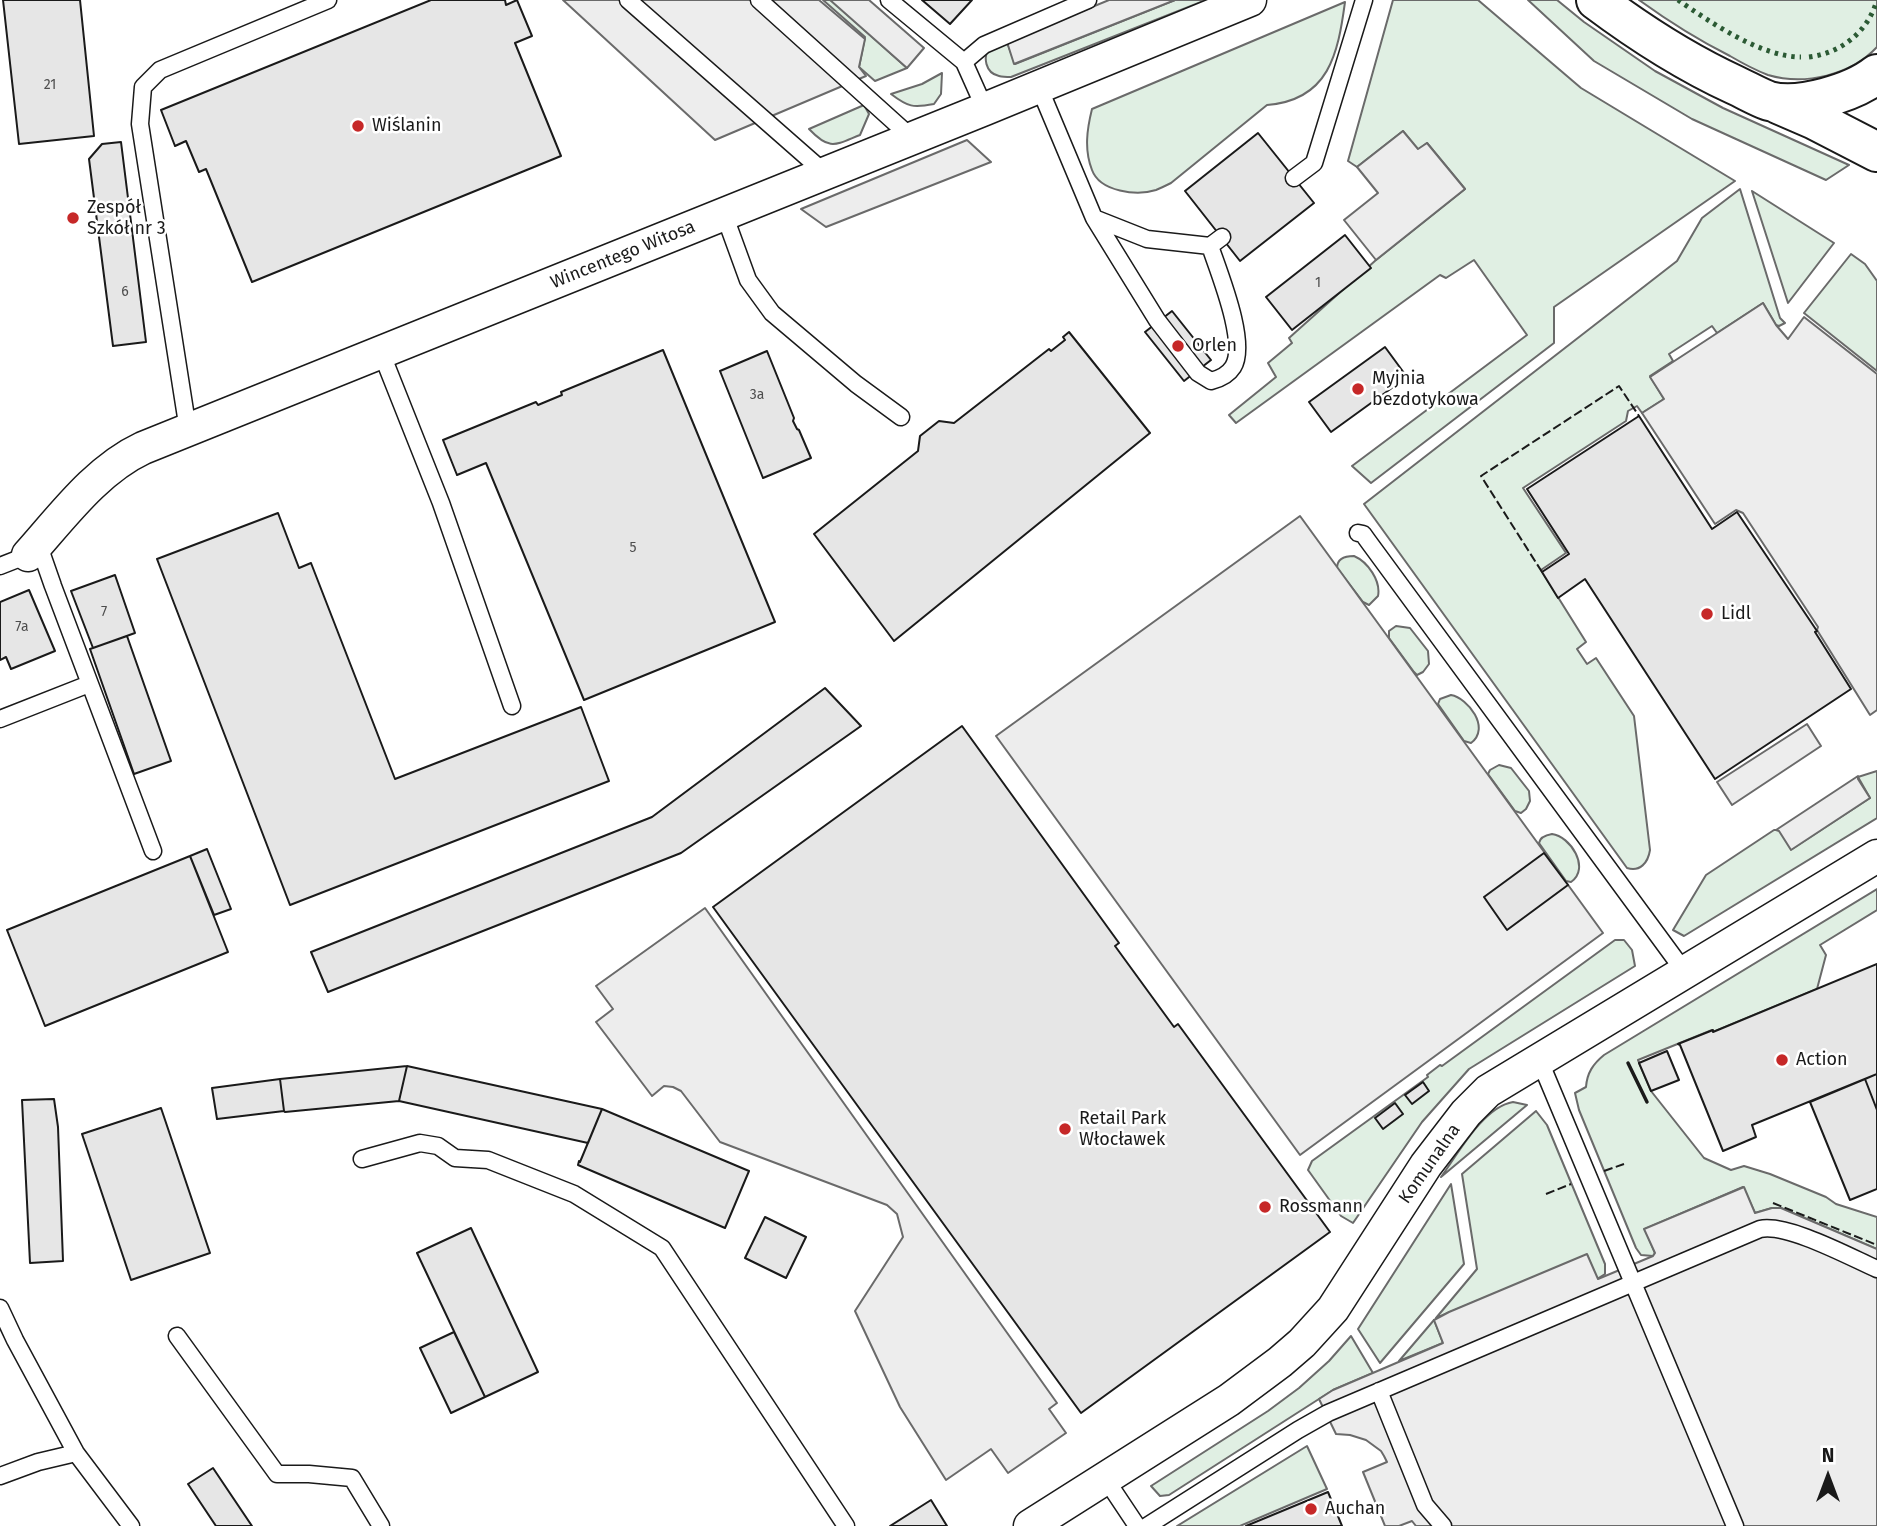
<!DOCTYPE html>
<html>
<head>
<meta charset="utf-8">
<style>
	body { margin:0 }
	#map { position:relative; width:1877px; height:1526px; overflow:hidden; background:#fff; font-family:"Fira Sans",sans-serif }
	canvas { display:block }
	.north { position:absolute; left:1793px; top:1442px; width:70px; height:70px; -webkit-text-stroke:5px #fff; paint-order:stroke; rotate:0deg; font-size:19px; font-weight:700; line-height:28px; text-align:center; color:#1a1a1a }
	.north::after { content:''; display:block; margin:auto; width:24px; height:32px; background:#1a1a1a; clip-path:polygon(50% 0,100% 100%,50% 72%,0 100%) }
</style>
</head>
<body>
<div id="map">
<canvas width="1877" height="1526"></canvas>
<div class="north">N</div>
</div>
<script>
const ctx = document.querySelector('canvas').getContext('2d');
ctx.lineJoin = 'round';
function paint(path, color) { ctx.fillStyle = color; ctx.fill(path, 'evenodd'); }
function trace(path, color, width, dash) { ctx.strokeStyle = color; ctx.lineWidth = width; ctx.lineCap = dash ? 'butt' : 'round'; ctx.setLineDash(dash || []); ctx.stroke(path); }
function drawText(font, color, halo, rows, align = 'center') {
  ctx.font = font + ' "Fira Sans",sans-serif'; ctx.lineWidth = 5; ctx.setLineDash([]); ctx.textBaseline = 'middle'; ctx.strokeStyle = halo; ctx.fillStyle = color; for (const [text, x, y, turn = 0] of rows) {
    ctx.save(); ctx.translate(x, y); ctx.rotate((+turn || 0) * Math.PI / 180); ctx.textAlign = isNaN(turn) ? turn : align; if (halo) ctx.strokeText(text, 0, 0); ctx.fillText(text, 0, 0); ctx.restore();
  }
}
const green = new Path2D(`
	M823,0H831L907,68L875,81L859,67L865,37Z
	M1175,0H1206L1011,77C1007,77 1003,77 999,76C985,73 983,57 989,47L1007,42L1015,64Z
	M1393,0H1478L1581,88L1735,181L1554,307V343L1371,483L1352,466L1527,335L1474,260L1446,278L1440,275L1236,423L1229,415L1276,377L1268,363L1292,343L1289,338L1376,260L1465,189L1427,143L1418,150L1403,131L1357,167L1348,161Z
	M1528,0H1557L1584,22L1655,71L1723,108L1849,165L1826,180L1692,119L1594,61Z
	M1639,0H1877V47C1851,75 1805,86 1768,75C1755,70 1742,63 1730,56C1698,40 1668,21 1639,0Z
	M1345,2C1338,54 1329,100 1267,105L1171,183C1167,185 1161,188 1156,190C1137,196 1100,192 1092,170C1084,150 1087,129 1092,109Z
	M942,73L941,94L934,104C913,108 908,107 891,94L922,84Z
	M864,105L869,114L860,135C835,145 830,151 809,129Z
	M1740,189L1780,318L1785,323L1779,326L1776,325L1763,303L1717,333L1712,326L1669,354L1673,361L1650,376L1664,399L1642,413L1637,406L1628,411L1626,421L1523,488L1566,553L1541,570L1586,642L1577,649L1587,664L1596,658L1634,716L1650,850C1648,863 1640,872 1627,868L1364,504L1677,261L1702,218Z
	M1752,191L1834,243L1788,303Z
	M1851,254L1865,264L1877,281V371L1804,313Z
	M1354,556C1368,562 1381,581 1378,596L1369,605L1363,602L1337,568C1337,558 1346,556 1354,556Z
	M1396,626L1410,628L1428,651L1429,664L1423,672L1417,675L1414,672L1389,638V631Z
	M1451,695C1468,698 1491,728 1471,743L1464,741L1438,704L1440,699Z
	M1499,765L1511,768L1529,791L1530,801L1526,809L1521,813L1515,811L1488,774L1490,770Z
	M1877,771V818L1684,936L1673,930L1706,875L1774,830H1779L1792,849L1870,798L1858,777Z
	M1552,834C1570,836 1591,868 1571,882L1566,881L1539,843C1540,837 1546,835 1552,834Z
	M1877,889V910L1820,945L1826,955L1817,989L1713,1032L1712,1030L1638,1060L1651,1091L1704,1158L1731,1170L1744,1166L1770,1174L1826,1197L1836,1204L1877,1217V1249L1781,1208H1772L1755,1213L1743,1187L1645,1229L1655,1253L1653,1256L1641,1255L1636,1248L1579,1110L1575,1093L1586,1087C1587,1073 1593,1064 1604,1055Z
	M1615,940H1624L1632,950L1635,966L1469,1069L1422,1122L1353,1223L1341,1216L1308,1170L1312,1161L1428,1077L1427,1075L1440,1065L1442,1066Z
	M1513,1102L1527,1105L1441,1177C1458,1154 1483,1107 1513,1102Z
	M1536,1111L1547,1125L1605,1264V1274L1597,1279L1587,1255L1436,1318L1477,1269L1462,1174Z
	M1451,1184L1464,1264L1380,1363L1358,1329Z
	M1434,1320L1443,1343L1399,1361Z
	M1351,1336L1373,1373L1333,1390L1169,1495L1160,1496L1151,1486L1268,1411L1299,1388L1329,1361Z
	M1307,1446L1327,1489L1240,1526H1177Z`);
paint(green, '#e0efe3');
trace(green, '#6a6a6a', 2);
const parking = new Path2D(`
	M563,0H819L865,39L859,67L866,76L715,140Z
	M830,0H869L924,48L907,68Z
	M1109,0H1175L1014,64L1007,42Z
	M1403,131L1418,149L1427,143L1465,189L1376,260L1344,220L1378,193L1357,167Z
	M967,140L991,162L826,227L801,209Z
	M1763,303L1776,325L1788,339L1804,317L1877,374V710L1870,715L1817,630L1818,627L1743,513L1736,510L1715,524L1642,413L1664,399L1650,377Z
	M1300,516L1603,933L1300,1155L996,736Z
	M1807,724L1821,746L1732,805L1717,782Z
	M1858,776V779L1870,798L1791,850L1779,831L1776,830Z
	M705,908L1057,1403L1049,1409L1066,1433L1008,1473L991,1449L946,1480L900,1407L855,1311L903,1237L897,1214L887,1205L720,1142L681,1091L673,1087L664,1086L652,1096L596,1022L613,1009L596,986Z
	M1744,1187L1755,1213L1772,1208H1781L1877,1249V1526H1416L1412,1521L1399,1526H1385L1363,1472L1387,1462L1384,1456L1381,1451L1366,1440L1350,1435L1336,1434L1319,1399L1333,1390L1443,1343L1434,1320L1449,1312L1587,1254L1598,1279L1653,1256L1655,1253L1644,1229Z`);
paint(parking, '#ededed');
trace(parking, '#6a6a6a', 2);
const building = new Path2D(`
	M3,0H80L94,136L19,144Z
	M431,0H505L506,5L517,0L532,36L515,43L561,156L252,282L206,169L199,172L186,141L175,146L161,110Z
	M922,0H972L950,24Z
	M1258,133L1314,203L1240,261L1185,191Z
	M121,142L146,342L113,346L89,159L102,144Z
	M1345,235L1371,268L1292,330L1266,297Z
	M1172,311L1211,360L1184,381L1145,332Z
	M1069,332L1150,433L894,641L814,534L918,451L920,436L939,421L954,423L1049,349L1051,351L1065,340L1063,337Z
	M1385,347L1407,377L1331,432L1309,402Z
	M663,350L775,622L584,700L486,463L457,475L443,440L536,402L538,405L562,395L561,392Z
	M767,351L794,418L793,421L797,429L799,430L811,458L763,478L720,371Z
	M1639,416L1712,529L1737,512L1817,631L1815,632L1851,689L1715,779L1585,579L1558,598L1542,572L1569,554L1527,489Z
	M278,513L299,568L311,563L395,779L581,707L609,781L290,905L157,559Z
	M115,575L135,633L93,648L71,591Z
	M29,590L55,651L11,669L6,657L0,660V602Z
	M127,636L171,761L134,774L90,649Z
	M825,688L861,726L681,853L328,992L311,952L652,817Z
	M962,726L1119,943L1115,946L1174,1027L1178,1024L1330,1232L1081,1413L713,907Z
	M207,849L231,909L214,915L190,856Z
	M1544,853L1568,885L1507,930L1484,897Z
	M190,856L228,952L45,1026L7,930Z
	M1877,964V1074L1752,1125L1756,1137L1723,1151L1680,1045L1678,1044L1713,1030V1032Z
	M1667,1051L1679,1080L1651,1091L1639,1063Z
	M407,1066L602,1109L588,1143L399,1101Z
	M407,1066L399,1101L285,1112L284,1111L280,1079Z
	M1877,1074V1110L1865,1079Z
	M280,1079L284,1111L217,1119L212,1088Z
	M1865,1079L1877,1110V1189L1850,1200L1810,1102Z
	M1423,1082L1429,1091L1412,1104L1405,1095Z
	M54,1099L58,1127L63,1261L30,1263L22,1100Z
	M1395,1103L1403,1114L1383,1129L1375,1118Z
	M161,1108L210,1253L131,1280L82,1134Z
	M602,1109L749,1171L725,1228L578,1165L579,1161L580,1162Z
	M765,1217L806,1237L786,1278L745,1258Z
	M471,1228L538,1372L485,1397L417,1253Z
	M454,1332L485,1397L451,1413L420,1348Z
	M213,1468L252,1526H216L188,1484Z
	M1328,1492L1342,1526H1246Z
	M931,1500L947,1526H890Z`);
paint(building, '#e6e6e6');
trace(building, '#1a1a1a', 2);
const service = new Path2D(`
	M628,0L825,173
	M759,0L912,138
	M889,0L964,62
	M1039,87L1094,218L1147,239L1210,246L1222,237
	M985,109L964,62L984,45L1088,0
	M1294,178L1314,163L1364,0
	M724,214L748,280L772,313L856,384L901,417
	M1094,218L1157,320L1198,373L1211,381C1219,379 1228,375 1233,367C1248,343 1219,273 1210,246
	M381,352L441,503L512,706
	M188,430L140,124L143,87L160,70L328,0
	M1358,533L1363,534L1368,541L1684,971
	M38,543L53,586L153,851
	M0,566L28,555
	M0,719L89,684
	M1539,1059L1735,1526
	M362,1159L420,1143L438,1146L455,1158L488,1160L574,1194L662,1248L846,1526
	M0,1308L15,1340L76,1453L131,1526
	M177,1336L277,1474H309L352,1478L381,1526
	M1379,1391L1425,1505L1443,1526
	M0,1476L38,1462L76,1453
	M1105,1478L1137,1526
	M1147,1526L1298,1430L1328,1413L1760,1229C1787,1223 1850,1257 1877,1269`);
const minor = new Path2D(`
	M28,555C62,517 96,470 143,448L985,109L1250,0
	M1030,1526L1229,1400L1280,1362L1302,1343L1333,1309L1426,1165L1466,1113L1488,1091L1877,856`);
const primary = new Path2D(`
	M1596,0C1640,33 1685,62 1735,85C1746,90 1758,97 1769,101C1799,109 1853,93 1877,74
	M1778,104L1815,120L1877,152`);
trace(service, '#1a1a1a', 19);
trace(minor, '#1a1a1a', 35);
trace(primary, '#1a1a1a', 42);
trace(service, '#fff', 16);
trace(minor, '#fff', 32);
trace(primary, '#fff', 38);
trace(new Path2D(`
	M1678,0C1710,22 1761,57 1801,57
	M1809,57C1841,53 1868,32 1877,0`), '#2b5a34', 5, [3.5, 5]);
trace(new Path2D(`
	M1542,572L1481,476L1619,386L1639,416
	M1604,1171L1624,1164
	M1546,1194L1571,1184
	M1773,1203L1877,1245`), '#1a1a1a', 2, [9, 3.5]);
trace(new Path2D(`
	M1628,1063L1647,1102`), '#1a1a1a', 3.5);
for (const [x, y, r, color] of [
	[358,126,7,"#c62828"],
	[73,218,7,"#c62828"],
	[1178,346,7,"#c62828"],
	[1358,389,7,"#c62828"],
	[1707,614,7,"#c62828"],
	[1782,1060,7,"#c62828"],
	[1065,1129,7,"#c62828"],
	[1265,1207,7,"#c62828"],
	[1311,1509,7,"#c62828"]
]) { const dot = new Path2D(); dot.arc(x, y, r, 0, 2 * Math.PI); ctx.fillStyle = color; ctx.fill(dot); trace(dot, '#fff', 2.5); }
drawText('14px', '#4d4d4d', null, [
	["21",50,85],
	["1",1318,283],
	["6",125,292],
	["3a",757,395],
	["5",633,548],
	["7",104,612],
	["7a",22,627]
]);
drawText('18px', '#1a1a1a', '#fff', [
	["Wiślanin",372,126],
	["Zespół",87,208],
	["Szkół nr 3",87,229],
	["Orlen",1192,346],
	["Myjnia",1372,379],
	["bezdotykowa",1372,400],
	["Lidl",1721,614],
	["Action",1796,1060],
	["Retail Park",1079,1119],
	["Włocławek",1079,1140],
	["Rossmann",1279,1207],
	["Auchan",1325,1509]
], 'left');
drawText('18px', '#1a1a1a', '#fff', [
	["Wincentego Witosa",623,255,-22],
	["Komunalna",1430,1164,-55]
]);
</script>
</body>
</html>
